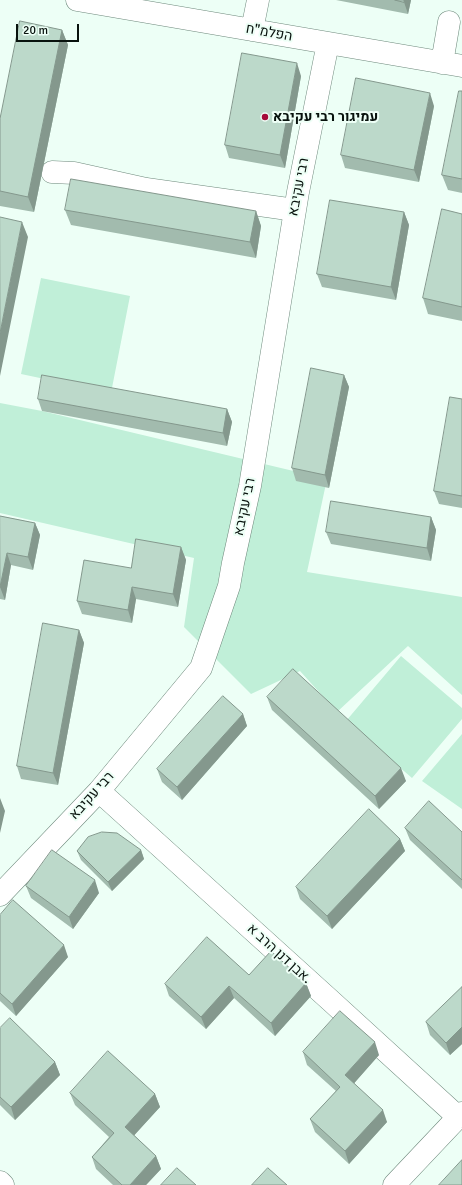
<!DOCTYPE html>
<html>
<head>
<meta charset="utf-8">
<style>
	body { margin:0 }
	#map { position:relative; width:462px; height:1185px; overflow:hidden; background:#edfff6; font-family:Signika,sans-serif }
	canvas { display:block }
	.scale { position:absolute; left:16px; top:24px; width:63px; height:18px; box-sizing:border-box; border:2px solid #08120d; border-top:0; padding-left:5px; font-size:12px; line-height:14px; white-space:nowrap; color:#08120d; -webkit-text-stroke:3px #edfff6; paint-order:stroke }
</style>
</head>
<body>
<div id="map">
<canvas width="462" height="1185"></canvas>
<div class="scale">20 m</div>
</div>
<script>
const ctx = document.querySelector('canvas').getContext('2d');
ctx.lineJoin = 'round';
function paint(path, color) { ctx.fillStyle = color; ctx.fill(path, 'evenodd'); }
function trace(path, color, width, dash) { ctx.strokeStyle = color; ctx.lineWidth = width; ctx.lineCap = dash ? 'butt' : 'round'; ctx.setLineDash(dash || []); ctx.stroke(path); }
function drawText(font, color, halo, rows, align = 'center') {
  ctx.font = font + ' Signika,Heebo,sans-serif'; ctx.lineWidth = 4; ctx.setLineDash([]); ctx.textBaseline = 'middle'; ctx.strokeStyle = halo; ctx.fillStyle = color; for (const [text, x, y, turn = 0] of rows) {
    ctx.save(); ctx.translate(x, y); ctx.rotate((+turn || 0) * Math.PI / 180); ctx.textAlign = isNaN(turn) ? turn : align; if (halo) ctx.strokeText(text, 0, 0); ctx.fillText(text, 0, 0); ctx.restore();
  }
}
paint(new Path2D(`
	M41,278L130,296L111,393L21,374Z
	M0,403L42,411L327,479L307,572L462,597V695L408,646L337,712L300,671L251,694L184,627L194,558L0,513Z
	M401,656L462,708V719L412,778L346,721Z
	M462,734V809L422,781Z`), '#c0efd8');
const minor = new Path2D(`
	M77,0L462,66
	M252,30L258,0
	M442,63L449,22
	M52,172L74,173L146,189L295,210
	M99,791L331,1001L458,1117
	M0,895L99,791L201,668L229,586L233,563L250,486L298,192L328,43
	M0,1182L3,1185
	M394,1185L462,1113`);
trace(minor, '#6e897c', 23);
trace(minor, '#fff', 22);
paint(new Path2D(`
	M336,0H411L408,14Z
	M62,30L68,45L34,212L0,206V119Z
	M301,76L285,168L229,158L225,145Z
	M462,91V193L448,190L442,175Z
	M434,106L419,182L345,168L341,155Z
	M65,210L256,211L261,226L256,258L71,225Z
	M404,212L409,225L396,300L322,287L317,274Z
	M462,214V321L428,314L423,298Z
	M344,375L349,387L329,488L296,481L292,468Z
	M38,399L227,409L232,422L227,446L42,411Z
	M462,399V508L439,504L434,491Z
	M0,516L35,523L40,535L33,570L11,565L5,600L0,599Z
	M431,517L436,530L431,561L331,544L326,532Z
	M181,547L186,560L178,607L136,599L132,623L82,614L77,601L131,568Z
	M79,630L84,643L58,785L21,779L17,766Z
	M267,697L406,781L379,809L272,710Z
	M243,714L247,726L182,800L162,782L157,769Z
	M405,828L462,832V889L410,840Z
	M400,839L405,851L332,929L300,899L296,887Z
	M141,850L144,859L112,891L81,860L77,851Z
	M26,886L99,893L73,929L31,898Z
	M0,915L68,957L16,1016L0,1001Z
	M249,975L306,983L311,996L275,1036L234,998L206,1029L169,996L165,984Z
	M462,987V1044L450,1055L430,1035L426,1022Z
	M0,1028L55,1062L60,1075L15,1120L0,1105Z
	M303,1052L379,1055L354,1083L387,1122L349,1164L315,1132L310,1119L336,1091L307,1065Z
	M70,1093L155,1094L160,1107L134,1135L156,1156L161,1169L146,1185H113L96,1169L92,1157L109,1137L75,1105Z`), '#a2bbae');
paint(new Path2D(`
	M404,0H411L408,14L404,2Z
	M62,30L68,45L34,212L28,197Z
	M297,63L301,76L285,168L280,155Z
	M430,93L434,106L419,182L414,170Z
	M256,211L261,226L256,258L250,242Z
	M404,212L409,225L396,300L391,287Z
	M22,222L28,237L0,376V333Z
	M344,375L349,387L329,488L325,475Z
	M227,409L232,422L227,446L223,433Z
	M431,517L436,530L431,561L427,548Z
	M35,523L40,535L33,570L28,557Z
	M181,547L186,560L178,607L173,594Z
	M7,553L11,565L5,600L0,587Z
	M132,587L136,599L132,623L128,610Z
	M79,630L84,643L58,785L53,773Z
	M243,714L247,726L182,800L177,787Z
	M401,768L406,781L379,809L375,796Z
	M0,798L5,811L0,833Z
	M400,839L405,851L332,929L327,916Z
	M141,850L144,859L112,891L108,882Z
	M95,880L99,893L73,929L69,917Z
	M64,945L68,957L16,1016L12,1004Z
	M306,983L311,996L275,1036L271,1023Z
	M229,986L234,998L206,1029L201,1017Z
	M462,1027V1044L450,1055L446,1043Z
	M375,1042L379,1055L350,1088L345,1075Z
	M55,1062L60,1075L15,1120L11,1107Z
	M155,1094L160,1107L130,1140L125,1127Z
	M383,1110L387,1122L349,1164L345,1151Z
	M156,1156L161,1169L146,1185H130Z`), '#84988d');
const building = new Path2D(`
	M395,0H404V2Z
	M20,21L62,30L28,197L0,191V119Z
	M242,53L297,63L280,155L225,145Z
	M356,78L430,93L414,170L341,155Z
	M459,91H462V179L442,175Z
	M71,179L256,211L250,242L65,210Z
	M330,200L404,212L391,287L317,274Z
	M442,209L462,214V307L423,298Z
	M0,217L22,222L0,333Z
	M311,368L344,375L325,475L292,468Z
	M42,375L227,409L223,433L38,399Z
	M450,397L462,399V496L434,491Z
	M331,501L431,517L427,548L326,532Z
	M0,516L35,523L28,557L7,553L0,587Z
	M136,539L181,547L173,594L132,587L128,610L77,601L84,560L131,568Z
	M43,623L79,630L53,773L17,766Z
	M293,669L401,768L375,796L267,697Z
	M223,696L243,714L177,787L157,769Z
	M429,801L462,832V880L405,828Z
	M369,809L400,839L327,916L296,887Z
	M102,832L117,833L141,850L108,882L77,851L88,837Z
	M52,850L95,880L69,917L26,886Z
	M13,900L64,945L12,1004L0,993V915Z
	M207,937L249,975L271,951L306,983L271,1023L229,986L201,1017L165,984Z
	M462,987V1027L446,1043L426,1022Z
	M340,1011L375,1042L345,1075L383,1110L345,1151L310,1119L340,1087L303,1052Z
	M10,1018L55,1062L11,1107L0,1097V1028Z
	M108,1051L155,1094L125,1127L156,1156L130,1185H122L92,1157L114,1133L70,1093Z
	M462,1160V1185H439Z
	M177,1168L196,1185H161Z
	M268,1168L287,1185H252Z`);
paint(building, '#bcd9ca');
trace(building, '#84988d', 1);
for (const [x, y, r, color] of [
	[265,117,4,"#a50b3a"]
]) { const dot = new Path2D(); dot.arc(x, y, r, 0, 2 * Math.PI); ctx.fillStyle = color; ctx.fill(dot); trace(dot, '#edfff6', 1.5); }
drawText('14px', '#08120d', '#edfff6', [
	["הפלמ\"ח",269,33,10],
	["רבי עקיבא",299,187,-79],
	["רבי עקיבא",245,507,-78],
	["רבי עקיבא",92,796,-48],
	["אבן דנן הרב א.",279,954,42]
]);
drawText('bold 14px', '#08120d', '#edfff6', [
	["עמיגור רבי עקיבא",273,117]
], 'left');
</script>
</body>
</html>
